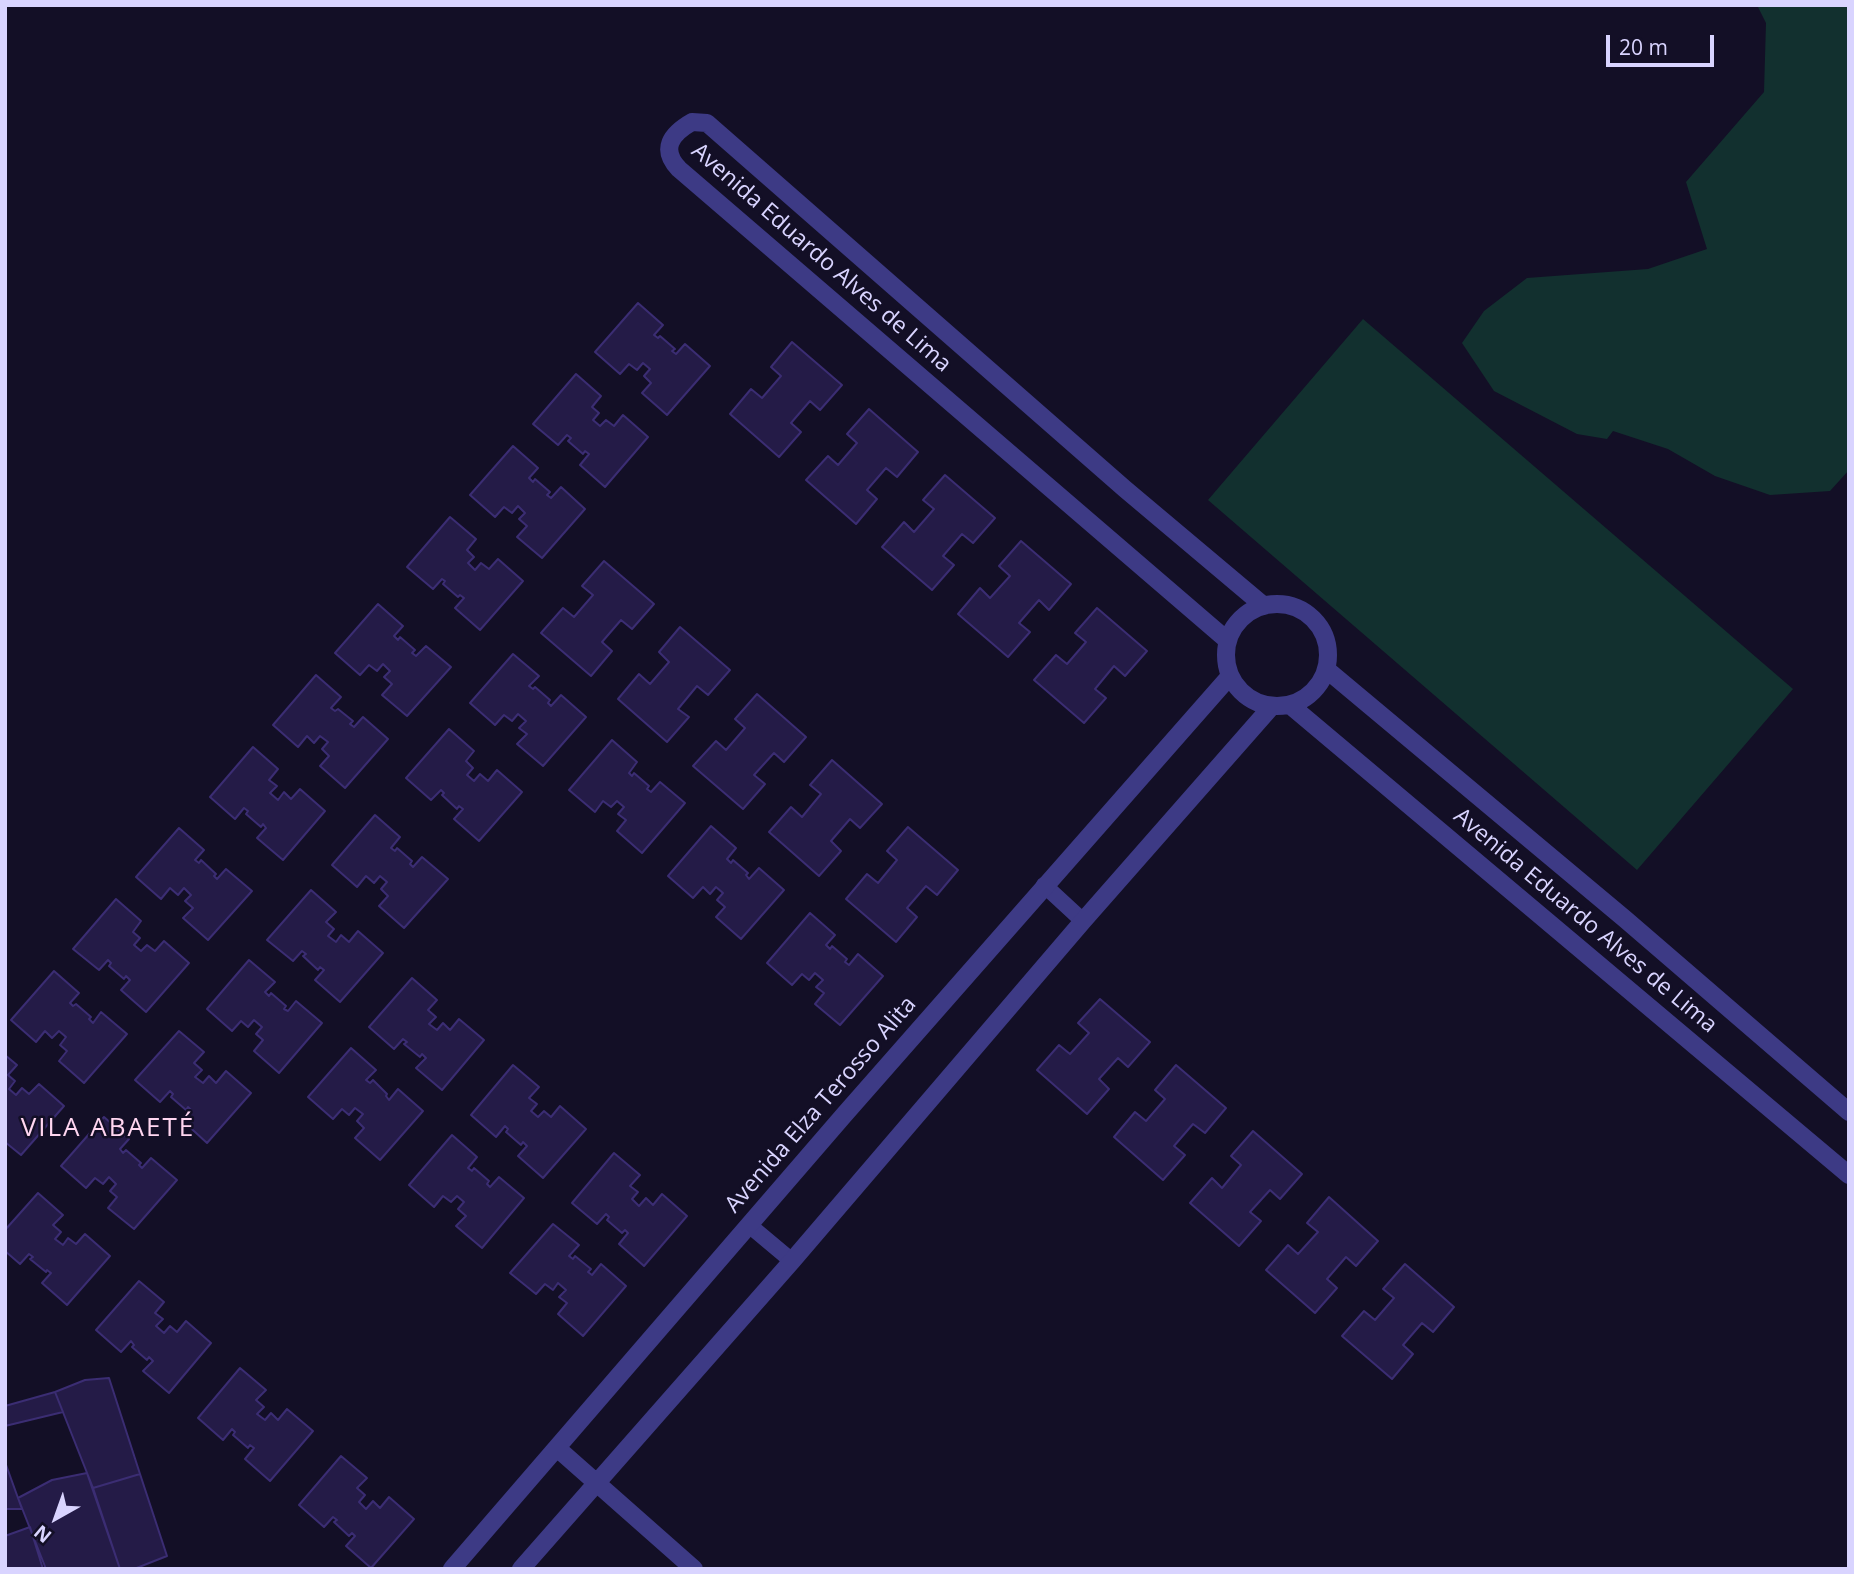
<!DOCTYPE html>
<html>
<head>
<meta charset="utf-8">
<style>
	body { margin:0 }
	#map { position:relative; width:1854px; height:1574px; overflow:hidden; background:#130f26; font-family:"Open Sans",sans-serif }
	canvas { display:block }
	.frame { position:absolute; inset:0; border:7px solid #d9d4ff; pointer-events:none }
	.north { position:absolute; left:21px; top:1483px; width:70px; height:70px; -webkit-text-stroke:5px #130f26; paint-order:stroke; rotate:220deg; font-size:19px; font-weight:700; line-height:28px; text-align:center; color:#d9d4ff }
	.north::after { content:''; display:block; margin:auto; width:24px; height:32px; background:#d9d4ff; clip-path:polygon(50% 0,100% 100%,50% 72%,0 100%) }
	.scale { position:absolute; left:1606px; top:35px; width:108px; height:32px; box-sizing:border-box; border:4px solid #d9d4ff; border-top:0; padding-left:9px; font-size:21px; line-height:24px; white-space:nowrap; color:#d9d4ff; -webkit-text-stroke:5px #130f26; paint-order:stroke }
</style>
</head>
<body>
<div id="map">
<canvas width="1854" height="1574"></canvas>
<div class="frame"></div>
<div class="north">N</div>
<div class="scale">20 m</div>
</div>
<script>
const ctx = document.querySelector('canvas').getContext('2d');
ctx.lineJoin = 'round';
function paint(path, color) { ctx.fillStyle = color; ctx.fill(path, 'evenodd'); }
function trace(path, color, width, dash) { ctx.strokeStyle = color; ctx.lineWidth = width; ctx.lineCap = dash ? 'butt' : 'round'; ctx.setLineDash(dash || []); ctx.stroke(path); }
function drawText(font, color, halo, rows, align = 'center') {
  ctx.font = font + ' "Open Sans",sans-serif'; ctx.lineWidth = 5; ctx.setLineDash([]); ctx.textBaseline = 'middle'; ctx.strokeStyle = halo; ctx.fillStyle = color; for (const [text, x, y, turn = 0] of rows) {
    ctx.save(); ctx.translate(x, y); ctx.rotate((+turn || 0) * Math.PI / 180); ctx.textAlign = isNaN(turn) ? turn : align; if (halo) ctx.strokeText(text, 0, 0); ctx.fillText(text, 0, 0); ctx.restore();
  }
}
paint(new Path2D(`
	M1757,5H1849V470L1830,491L1770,495L1715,476L1668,449L1613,431L1607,439L1577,434L1494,391L1462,343L1484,311L1527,278L1648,269L1707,249L1686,182L1764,92L1766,23Z
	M1363,319L1793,689L1637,870L1208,500Z`), '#12302f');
const building = new Path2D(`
	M638,303L663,325L654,335L658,338L660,336L675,349L672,351L676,354L685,344L710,366L667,415L642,393L651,383L644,376L650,369L643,363L637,370L629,364L620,374L595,352Z
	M792,342L842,385L820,410L810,401L791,423L801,432L779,457L730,414L751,389L762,398L781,376L771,367Z
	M576,374L601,396L592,407L599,413L593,420L600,426L606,420L614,426L623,415L648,437L605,487L580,465L589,454L585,451L583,454L568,441L571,438L567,435L558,445L533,424Z
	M869,409L918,452L897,477L886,468L867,490L877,499L856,524L806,480L828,456L838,465L857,443L847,434Z
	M513,446L538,468L529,478L533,482L535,479L550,492L547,495L551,498L561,487L585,509L542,558L517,537L527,526L519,519L525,513L518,506L512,513L504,507L495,517L470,495Z
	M945,475L995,518L973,543L962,534L943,556L954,565L932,590L882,547L904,522L914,532L934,509L923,500Z
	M450,517L476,539L467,550L474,557L468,563L475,570L481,563L489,569L498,559L523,581L480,630L455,608L464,598L460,595L458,597L443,584L445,581L442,579L433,589L407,567Z
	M1021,541L1071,584L1049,610L1039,600L1019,623L1030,632L1008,657L958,614L980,588L990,598L1010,576L999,566Z
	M604,561L654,604L632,629L621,620L602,642L612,651L591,676L541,633L563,608L574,617L593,595L582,586Z
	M378,604L403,626L394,636L398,640L400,637L415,650L412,653L416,656L426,646L451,667L407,716L382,695L392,684L384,677L390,671L383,664L377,671L369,665L360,675L335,653Z
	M1097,608L1147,651L1125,676L1114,666L1095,689L1106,698L1084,723L1034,680L1056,655L1067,664L1086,642L1075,633Z
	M680,627L730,670L708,695L697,686L678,709L689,717L667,742L618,699L639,674L650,684L669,662L659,652Z
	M513,654L539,676L529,686L533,689L535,687L550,700L548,703L551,706L561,695L586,717L543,766L517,744L527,734L519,728L526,721L518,714L512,721L504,715L495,725L470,703Z
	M316,675L341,697L331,708L335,711L338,709L353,721L350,724L354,727L363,717L388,739L345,788L320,766L329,756L322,749L328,742L320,736L314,743L307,736L298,747L273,725Z
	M757,694L806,737L784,762L774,753L754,775L765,784L743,809L693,766L716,741L726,750L745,728L735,719Z
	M449,729L474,751L466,761L473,768L467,775L474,781L480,774L488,781L497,770L522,792L479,841L454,819L463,809L459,806L457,809L442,795L444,793L441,790L431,800L406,778Z
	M612,740L637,762L629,773L632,776L634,773L649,786L647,789L651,792L660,782L685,803L642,853L617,831L626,820L618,814L624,807L617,801L611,807L603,801L595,812L569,790Z
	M253,747L278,769L269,780L277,786L270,793L278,800L284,792L291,799L300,789L325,811L283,860L257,838L266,828L263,824L261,827L246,814L248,811L244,808L235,819L210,797Z
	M832,760L882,804L860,828L850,819L831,841L841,851L819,876L769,832L791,807L802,817L821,794L810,785Z
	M375,815L400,837L391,848L395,851L397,848L412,861L410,864L413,867L422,857L448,879L404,928L379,906L388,896L381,889L387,882L380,876L374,883L366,876L357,887L332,865Z
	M711,826L736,848L727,859L731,863L733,860L748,873L746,875L749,879L759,868L784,890L741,939L716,917L725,907L717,900L723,893L716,887L710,894L703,887L693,898L668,876Z
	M908,827L958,870L937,895L926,886L907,908L917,917L896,942L846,899L867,874L878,883L897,860L887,851Z
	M179,828L204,850L195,860L199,863L201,860L216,874L214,876L217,879L226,869L252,891L208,940L183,918L193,908L185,901L191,895L184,888L178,895L170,888L161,899L136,877Z
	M311,890L336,912L326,922L334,929L328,936L336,942L341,935L349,942L358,931L383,953L340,1002L315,980L324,970L320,967L318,970L303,956L306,954L302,951L293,961L267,940Z
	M116,899L141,921L133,932L140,938L134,945L141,951L147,945L155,951L164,941L189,963L146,1012L121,990L130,980L126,976L124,979L109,966L111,963L108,960L99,970L73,949Z
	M810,913L835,935L826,945L830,949L832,946L847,959L845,962L849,965L858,954L883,976L840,1025L815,1004L824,993L816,987L823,980L815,973L809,980L802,974L792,985L767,963Z
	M249,960L275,982L265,992L269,996L271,993L286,1006L284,1009L288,1011L296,1001L322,1023L279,1073L254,1051L263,1040L256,1034L262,1027L254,1020L248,1027L241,1021L232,1031L207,1009Z
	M54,971L79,993L70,1003L73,1006L76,1004L91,1017L89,1019L93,1023L101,1012L127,1034L84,1083L59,1061L67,1051L60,1045L66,1037L59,1031L52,1038L45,1031L36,1042L11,1020Z
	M412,978L437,1000L428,1010L436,1017L429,1024L437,1030L443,1023L450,1030L459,1019L484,1040L442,1090L416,1068L426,1058L422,1054L420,1057L404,1044L407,1042L403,1039L394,1049L369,1027Z
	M1100,999L1150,1042L1128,1067L1118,1058L1099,1079L1109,1089L1087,1114L1037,1070L1059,1045L1070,1054L1089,1033L1078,1023Z
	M179,1031L204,1052L194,1063L202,1070L195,1077L203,1083L209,1076L216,1083L226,1071L251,1093L207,1143L183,1121L192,1111L188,1107L186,1110L171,1097L173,1094L170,1091L160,1102L135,1080Z
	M351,1048L376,1070L366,1080L370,1083L373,1080L387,1094L386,1096L389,1100L398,1089L423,1111L380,1160L355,1138L364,1128L357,1121L363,1114L355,1108L349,1115L342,1109L333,1119L308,1097Z
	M5,1055L17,1065L8,1075L15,1081L9,1089L16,1095L22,1088L29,1094L39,1084L64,1106L21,1155L5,1142Z
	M513,1065L539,1087L529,1098L537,1104L531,1111L538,1117L544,1111L551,1117L560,1106L586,1129L543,1178L518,1156L527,1146L523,1142L521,1145L506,1132L508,1129L505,1126L496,1137L471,1115Z
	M1176,1065L1226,1108L1205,1133L1193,1124L1174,1146L1185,1155L1163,1180L1114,1137L1135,1112L1146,1121L1165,1099L1155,1090Z
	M104,1117L129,1139L120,1149L123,1153L126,1150L141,1163L139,1165L142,1168L151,1158L177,1180L134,1229L108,1208L117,1197L110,1191L116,1184L109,1177L103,1184L95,1178L86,1188L61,1166Z
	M1253,1131L1302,1174L1280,1199L1270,1190L1250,1212L1261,1221L1239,1246L1190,1203L1212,1178L1222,1188L1241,1165L1231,1156Z
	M452,1135L477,1157L468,1168L472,1171L474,1168L489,1181L487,1184L490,1187L499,1177L524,1198L482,1248L456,1226L466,1216L458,1209L464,1202L457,1196L451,1202L443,1196L434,1207L409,1185Z
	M614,1153L640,1175L630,1186L638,1192L632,1199L639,1206L646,1198L653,1205L662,1194L687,1216L644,1266L619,1244L628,1233L625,1230L622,1233L607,1220L609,1217L606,1214L597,1224L572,1203Z
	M38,1193L63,1215L53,1225L61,1232L55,1239L63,1245L68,1238L76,1244L85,1234L110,1256L67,1305L42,1283L51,1273L47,1270L46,1272L30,1259L33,1257L29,1254L20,1264L5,1251V1230Z
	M1329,1197L1378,1241L1356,1266L1346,1257L1327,1279L1337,1288L1315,1313L1266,1270L1288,1245L1298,1254L1318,1232L1307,1223Z
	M553,1224L579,1245L569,1256L573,1259L575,1256L591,1269L588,1272L592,1275L601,1264L626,1286L583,1336L558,1314L567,1303L559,1297L566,1290L558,1283L553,1290L545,1284L536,1294L510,1273Z
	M1405,1264L1454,1307L1433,1332L1422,1323L1403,1345L1413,1354L1392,1379L1342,1336L1364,1311L1375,1320L1394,1298L1383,1289Z
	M139,1281L164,1302L155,1313L163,1319L156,1326L164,1333L170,1326L177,1332L186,1321L211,1343L169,1393L143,1371L153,1361L149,1357L147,1360L132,1347L134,1345L131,1341L121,1352L96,1330Z
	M240,1368L266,1390L256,1400L264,1407L257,1414L265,1420L271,1413L278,1420L287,1409L313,1431L270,1481L245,1459L254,1448L250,1445L248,1448L233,1435L235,1432L232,1429L223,1440L198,1418Z
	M109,1378L140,1474L93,1488L55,1392L85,1380Z
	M55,1392L63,1412L5,1426V1406Z
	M341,1456L367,1478L357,1488L365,1495L359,1502L366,1509L373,1501L380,1508L389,1497L414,1519L371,1568L346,1546L355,1536L352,1533L349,1536L334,1522L337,1520L333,1517L324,1527L299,1505Z
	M5,1462L18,1498L22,1509H5Z
	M87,1473L120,1569H46L18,1498L52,1480Z
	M140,1474L167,1556L134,1569H120L93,1488Z
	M30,1527L43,1569H5V1536Z`);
paint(building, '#241b47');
trace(building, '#3b2d73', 2);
trace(new Path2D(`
	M1044,885L1083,921
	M749,1225L792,1261`), '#3d3a85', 16);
trace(new Path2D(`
	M1226 655a51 51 0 1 1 102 0a51 51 0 1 1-102 0Z
	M1228,641L679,169C660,149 671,134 692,122L707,123L1125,489L1264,606
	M1326,669L1625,919L1849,1112
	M1290,705L1849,1175
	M557,1448L694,1569
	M452,1569L844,1115L1230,676
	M521,1569L792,1261L1083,921L1272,706`), '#3d3a85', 18);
drawText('23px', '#d9d4ff', '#130f26', [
	["Avenida Eduardo Alves de Lima",821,258,41],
	["Avenida Eduardo Alves de Lima",1585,921,40],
	["Avenida Elza Terosso Alita",821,1105,-49]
]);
ctx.letterSpacing = '2px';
drawText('26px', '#ffd6f0', '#130f26', [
	["VILA ABAETÉ",108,1129]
]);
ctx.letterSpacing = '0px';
</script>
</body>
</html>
